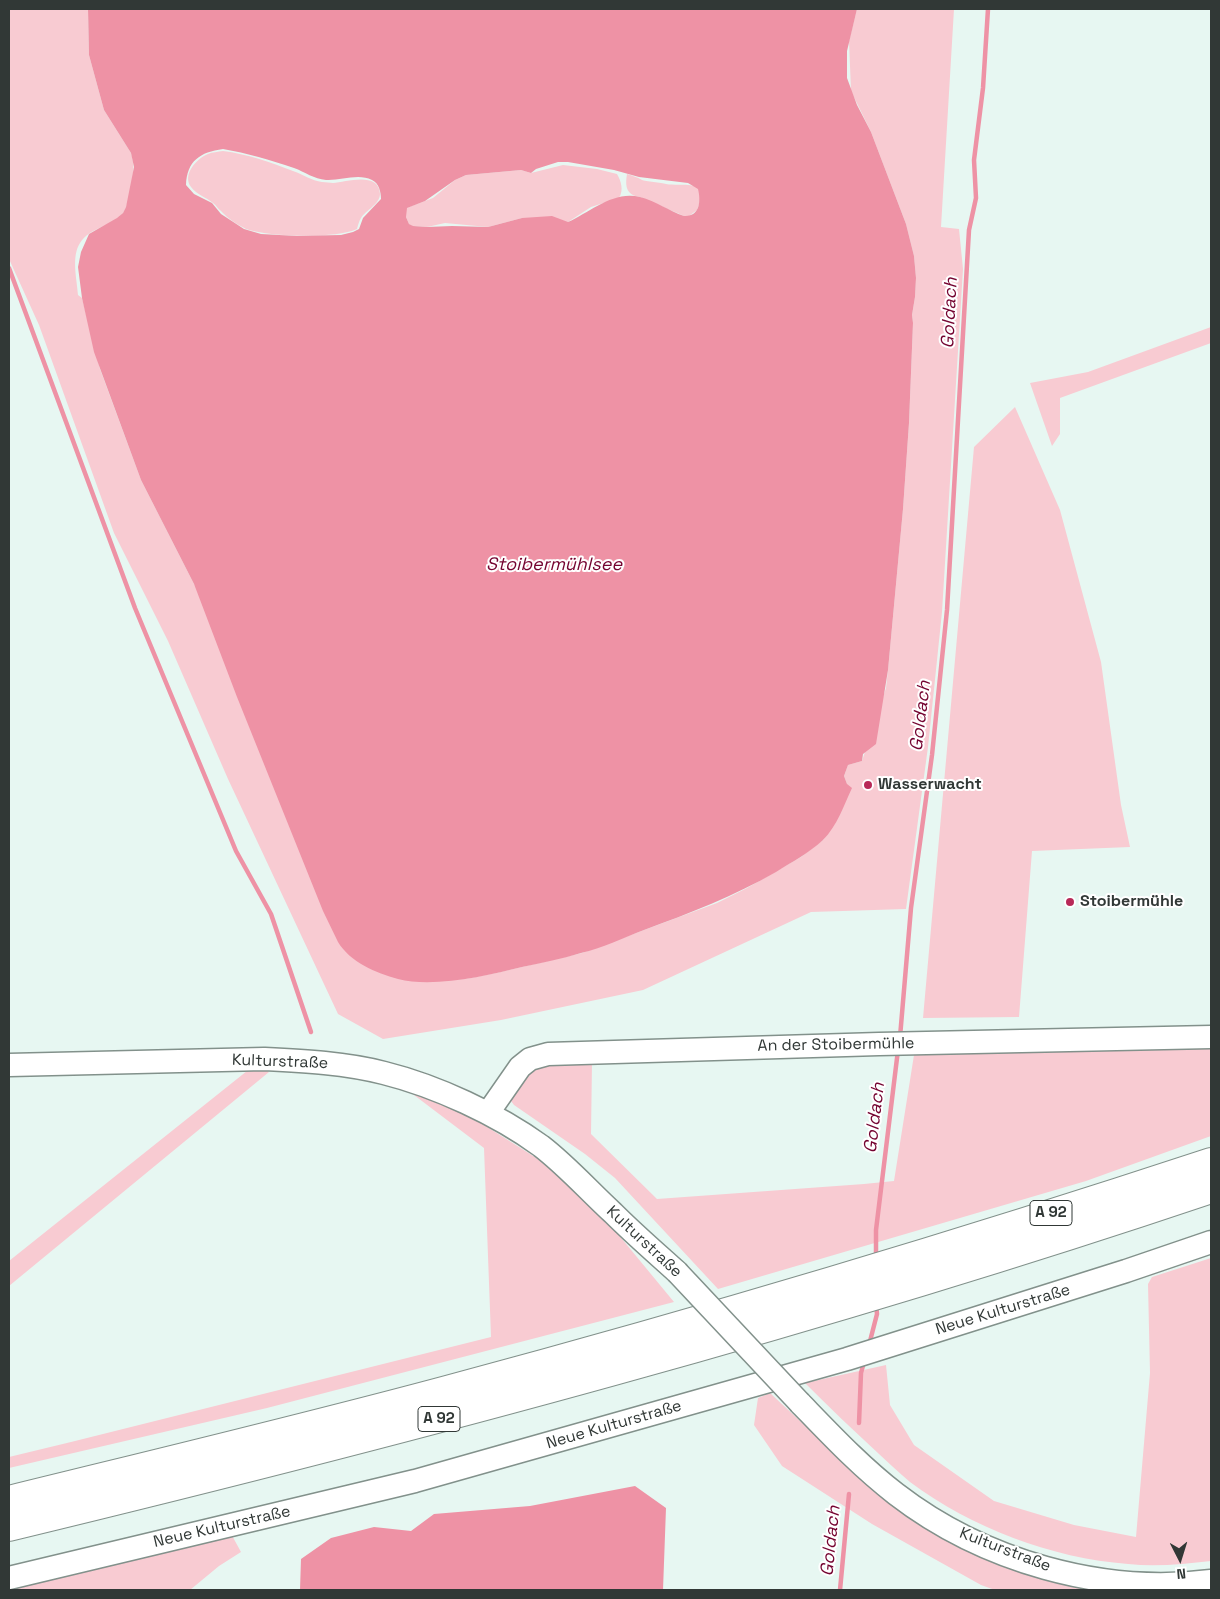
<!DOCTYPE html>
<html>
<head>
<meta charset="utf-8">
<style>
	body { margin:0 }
	#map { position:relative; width:1220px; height:1599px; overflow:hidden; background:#e7f7f2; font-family:"Space Grotesk",sans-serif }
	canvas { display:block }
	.frame { position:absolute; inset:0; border:10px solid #313836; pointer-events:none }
	.north { position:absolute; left:1155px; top:1534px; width:50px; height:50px; -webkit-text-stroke:4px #fff; paint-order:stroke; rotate:175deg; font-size:14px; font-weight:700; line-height:20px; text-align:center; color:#313836 }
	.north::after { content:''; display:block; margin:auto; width:18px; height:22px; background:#313836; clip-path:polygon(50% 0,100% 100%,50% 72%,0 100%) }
</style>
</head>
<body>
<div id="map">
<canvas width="1220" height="1599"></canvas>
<div class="frame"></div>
<div class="north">N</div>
</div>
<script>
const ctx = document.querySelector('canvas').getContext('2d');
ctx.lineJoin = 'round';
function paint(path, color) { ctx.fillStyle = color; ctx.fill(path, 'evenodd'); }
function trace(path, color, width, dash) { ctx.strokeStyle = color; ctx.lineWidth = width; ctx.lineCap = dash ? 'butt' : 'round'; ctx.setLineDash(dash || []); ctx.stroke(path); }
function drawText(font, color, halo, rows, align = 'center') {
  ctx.font = font + ' "Space Grotesk",sans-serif'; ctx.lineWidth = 4; ctx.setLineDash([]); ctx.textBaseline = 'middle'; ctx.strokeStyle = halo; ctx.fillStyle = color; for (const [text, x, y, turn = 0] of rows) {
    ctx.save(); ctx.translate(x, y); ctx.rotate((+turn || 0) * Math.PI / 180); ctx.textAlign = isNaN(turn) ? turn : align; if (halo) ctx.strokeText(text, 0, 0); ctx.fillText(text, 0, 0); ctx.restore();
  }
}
paint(new Path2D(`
	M9,9H88L89,55L104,110L131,153C135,165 133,175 131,187C129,195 128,206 123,213C111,227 90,227 80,243C71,257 77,279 78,295L82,298L100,369L141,480L194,584L418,981L465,979L496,973L582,953L717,903L747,888L801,857L824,839L847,784L844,776L848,765L862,761L886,688L888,670L903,509L909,423L913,323L912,315L915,297L916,278L914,256L906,224L871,132L851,91L849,41L857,9H954L941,227L959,229L963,269L942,612L928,747L906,909L811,912L643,990L501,1020L383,1039L338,1014L228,779L168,641L114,533L39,325L9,259Z
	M223,151C247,154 270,162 293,171C302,174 312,181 322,182C326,182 330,183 333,183C346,182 379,171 380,194C380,204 366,210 361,218C359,221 358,225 357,229C335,239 269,237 246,229C238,225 227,218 221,211C218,209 216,205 213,203C206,197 197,195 191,187C182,175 196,159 208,154C212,152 218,152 223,151Z
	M563,165L597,169L617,174C621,181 624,190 619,198L591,207L568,222L522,218L488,227L445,223L427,227L412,226L409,224L406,217V208L433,198L455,180L466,175L521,170L531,173Z
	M627,174C633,176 637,177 642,180C645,181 662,183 666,184C684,187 711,177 697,210L689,216H684L640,197C626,195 625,186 627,174Z
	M1211,327V343L1060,398V434L1052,446L1030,383L1088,372Z
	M1015,407L1060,510L1101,662L1121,805L1130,847L1032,851L1019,1017L923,1018L974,447Z
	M1211,1048V1136L1086,1181L718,1289L615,1178L585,1154L514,1105L511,1101V1097L530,1067L592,1062L591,1134L657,1199L864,1184L894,1181L914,1055Z
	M257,1063L269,1072L9,1286V1261Z
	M410,1092L473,1118L538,1159L579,1194L608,1222L674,1302L267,1408L9,1468V1457L71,1442L491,1337L484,1148Z
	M1211,1258V1561C1184,1564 1156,1567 1128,1564C1051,1558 972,1528 910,1482C899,1473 889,1463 879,1454C854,1431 829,1407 805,1383L886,1365L890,1405L914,1445L994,1501L1074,1525L1136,1537L1150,1373L1148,1284L1152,1277Z
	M770,1393L869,1485L1099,1590H995L981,1585L872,1524L782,1466L754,1425L758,1398Z
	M229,1530L241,1552L219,1566L190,1590H9V1585Z`), '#f8cbd2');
paint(new Path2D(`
	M88,9H857L847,51V78L857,105L871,132L906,224L914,256L916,278L915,297L912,315L913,323L909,423L903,509L888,670L876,744L863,754L862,761L848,765L844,776L847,784L852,788C844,805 837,826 823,840C809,853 792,862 776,872C734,896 690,913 644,930C623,938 602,948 581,953C561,959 541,963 522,967C486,976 433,988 398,979C376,973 350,962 338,942C333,932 328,921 323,911L237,697L194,584L141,480L94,352L82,298L78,267L81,252L89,234L117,218L123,213L126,207L134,167L131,153L104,110L89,55ZM223,149C247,153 270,160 294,168C305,172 314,179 326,180C340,181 358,173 372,180C379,183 381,192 381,199L363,218L359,229L353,232L341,235L297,236L261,234L244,229L221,214L212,203L194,194L186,185C187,161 200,152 223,149ZM558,162H568L614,170L639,177L688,183L698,189C701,201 700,217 684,216C669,211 656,201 640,197C614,190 590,212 568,222L552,216L522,218L488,227L452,226L427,227L413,226L409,224L406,217L407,208L425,201L455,180L466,175L521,170L531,173L536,169Z
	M635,1486L666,1508L663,1590H300L301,1559L331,1538L374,1527L411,1531L434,1514L530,1506Z`), '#ee92a5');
trace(new Path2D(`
	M9,268L135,608L236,851L271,914L311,1032
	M900,1037L911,908L932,755L947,610L969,230L976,198L974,160L983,88L988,9
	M876,1258V1230L898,1050
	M869,1345L877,1314L876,1304
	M859,1423L861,1373L864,1362
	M840,1590L849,1494`), '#ee92a5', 4.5);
const minor = new Path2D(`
	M9,1065L264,1059C304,1061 345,1063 384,1073C436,1086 497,1114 541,1146C567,1166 589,1191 613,1213C634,1234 656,1253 677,1272
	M488,1113L520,1067L530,1059L548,1054L879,1044L1211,1037
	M800,1403C831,1435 861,1467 896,1494C983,1561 1102,1595 1211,1581
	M9,1578L415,1481L847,1359L1126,1271L1211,1242`);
const highway = new Path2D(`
	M9,1500C155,1464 302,1429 447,1390C704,1321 959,1245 1211,1162
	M9,1527C414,1429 816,1322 1211,1189`);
trace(minor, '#82918b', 25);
trace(highway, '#82918b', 30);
trace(minor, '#fff', 22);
trace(highway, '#fff', 28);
const minorBridge = new Path2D(`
	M677,1272L800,1403`);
trace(minorBridge, '#82918b', 25, []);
trace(minorBridge, '#fff', 22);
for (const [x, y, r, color] of [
	[868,785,5,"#b82958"],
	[1070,902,5,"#b82958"]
]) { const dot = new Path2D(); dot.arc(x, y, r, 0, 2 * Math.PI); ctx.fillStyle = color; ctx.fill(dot); trace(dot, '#fff', 2); }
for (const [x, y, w] of [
	[1051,1213,42],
	[439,1419,42]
]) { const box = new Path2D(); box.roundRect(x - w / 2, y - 12.5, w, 25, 4); ctx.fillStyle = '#fff'; ctx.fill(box); trace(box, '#313836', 1); }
drawText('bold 15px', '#313836', null, [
	["A 92",1051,1213],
	["A 92",439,1419]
]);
drawText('bold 16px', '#313836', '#fff', [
	["Wasserwacht",878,785],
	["Stoibermühle",1080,902]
], 'left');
drawText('16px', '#313836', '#fff', [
	["An der Stoibermühle",836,1045,-1],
	["Kulturstraße",280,1062,2],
	["Kulturstraße",644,1242,43],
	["Neue Kulturstraße",1003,1310,-17],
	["Neue Kulturstraße",614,1425,-16],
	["Neue Kulturstraße",222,1527,-13],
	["Kulturstraße",1005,1550,21]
]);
drawText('italic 18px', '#740330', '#fff', [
	["Goldach",950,313,-87],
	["Stoibermühlsee",554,565],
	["Goldach",921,716,-83],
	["Goldach",875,1118,-83],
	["Goldach",831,1541,-84]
]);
</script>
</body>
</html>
